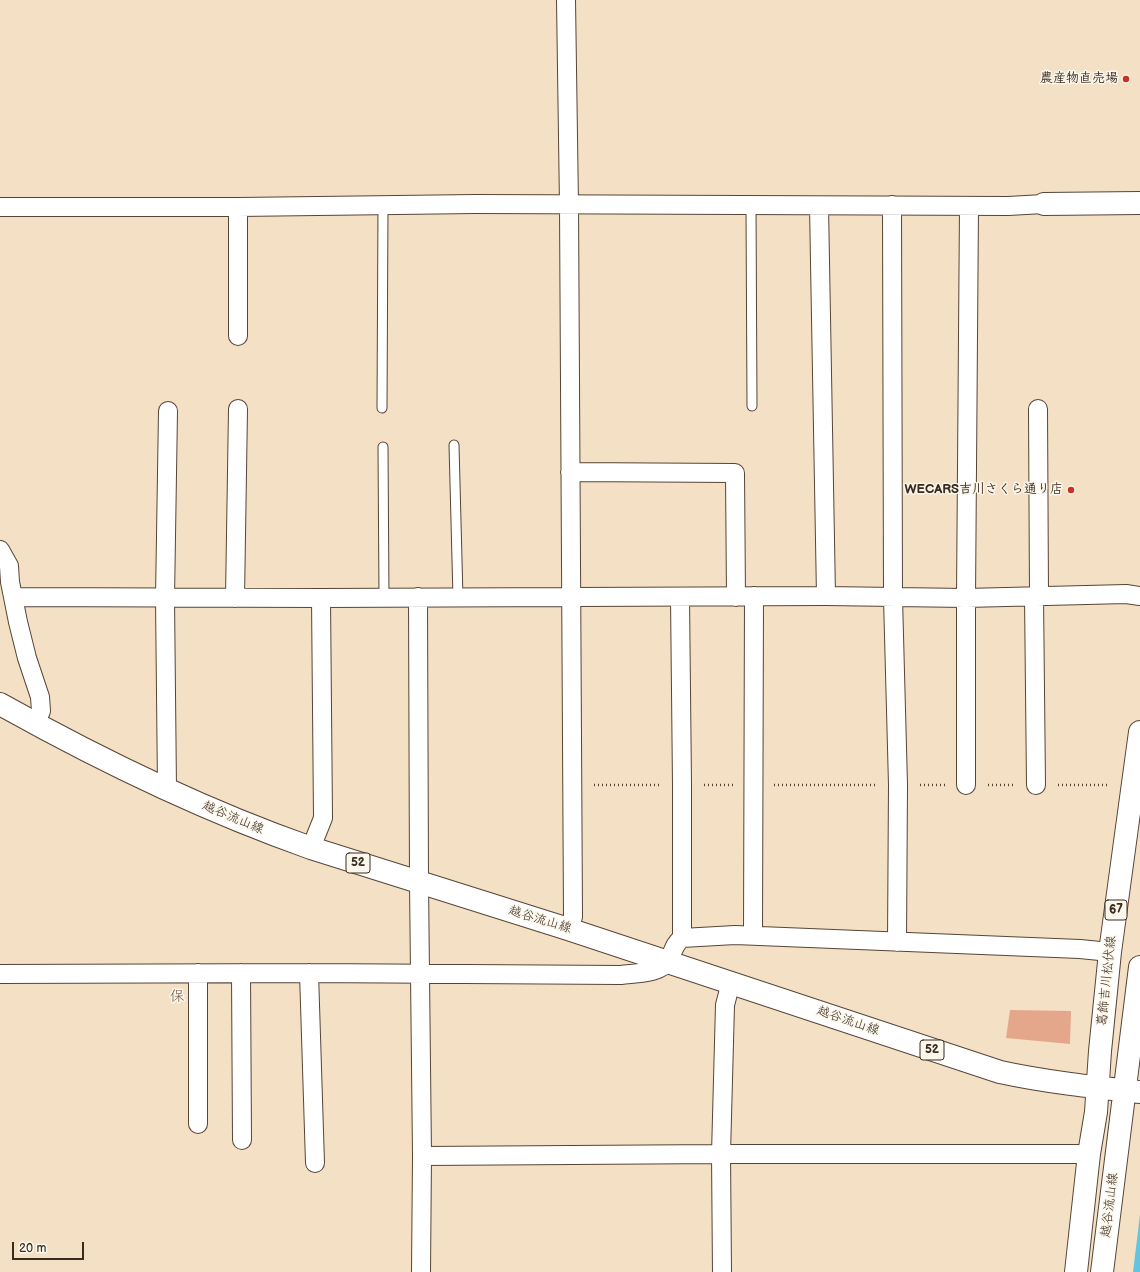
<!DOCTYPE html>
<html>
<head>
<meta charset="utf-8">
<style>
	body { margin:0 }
	#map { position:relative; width:1140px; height:1272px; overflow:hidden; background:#f4e0c5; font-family:"Balsamiq Sans",sans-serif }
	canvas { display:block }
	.scale { position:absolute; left:12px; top:1242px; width:72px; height:18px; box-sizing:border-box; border:2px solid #3b2a1e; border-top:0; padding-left:5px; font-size:12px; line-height:14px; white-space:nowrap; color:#3b2a1e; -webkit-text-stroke:3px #fbf7ec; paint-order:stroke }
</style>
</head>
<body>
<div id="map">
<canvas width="1140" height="1272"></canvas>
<div class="scale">20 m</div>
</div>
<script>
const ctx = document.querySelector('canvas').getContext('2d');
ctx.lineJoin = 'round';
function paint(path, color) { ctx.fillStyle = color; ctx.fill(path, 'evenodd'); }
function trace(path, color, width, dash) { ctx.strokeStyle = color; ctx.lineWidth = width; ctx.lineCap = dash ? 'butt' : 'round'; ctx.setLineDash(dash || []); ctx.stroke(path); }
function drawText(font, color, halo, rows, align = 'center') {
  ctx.font = font + ' "Balsamiq Sans","Klee One",sans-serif'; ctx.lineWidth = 3; ctx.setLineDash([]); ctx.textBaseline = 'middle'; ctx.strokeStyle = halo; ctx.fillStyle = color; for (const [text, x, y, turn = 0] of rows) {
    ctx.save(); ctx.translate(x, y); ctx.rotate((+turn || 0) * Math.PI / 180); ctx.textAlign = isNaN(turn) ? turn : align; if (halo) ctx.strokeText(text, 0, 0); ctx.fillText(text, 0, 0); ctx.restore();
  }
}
paint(new Path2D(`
	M1140,1215V1272H1133Z`), '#62c4e0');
paint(new Path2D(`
	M1010,1010L1071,1011L1070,1044L1006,1038Z`), '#e5a78c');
const service = new Path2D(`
	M751,206L752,406
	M382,408L383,206
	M454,445L458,598
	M383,447L384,598`);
const minor = new Path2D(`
	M566,0L569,205L573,917L568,929
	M892,205L893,598L898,785L897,942
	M819,206L826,596
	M0,207H238L476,204L1008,206L1044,204
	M238,207V336
	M1038,409L1039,595
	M570,472L735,473L736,597
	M0,550L9,566L10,582L18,622L27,658L40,697L41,711L35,724
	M1034,596L1036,785
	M14,597L321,598L826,596L966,598L1126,594L1140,596
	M418,597L419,883L422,1156L421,1272
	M680,597L682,785V938
	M235,598L238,409
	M966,785V598L969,206
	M167,789L165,598L168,411
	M311,848L323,818L321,598
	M753,935L754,596
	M241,973L242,1140
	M309,973L315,1163
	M0,974L309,973L621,975C635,973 661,974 669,960C673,952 674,944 682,938L735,935L1080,949L1110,952
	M198,1124V973
	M422,1156L721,1154H1089
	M722,1272L721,1154L725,1005L731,982`);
const tertiary = new Path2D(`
	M1044,204L1140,203`);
const primary = new Path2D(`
	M0,704C100,760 203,810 311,848L568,929L1000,1072C1046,1082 1093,1087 1140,1092
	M1076,1272L1089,1154L1096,1112L1100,1051L1110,952L1140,732
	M1102,1272L1140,967`);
trace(service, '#574537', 11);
trace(minor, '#574537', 20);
trace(tertiary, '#574537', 24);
trace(primary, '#574537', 24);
trace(new Path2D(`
	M594,785H661
	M704,785H733
	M774,785H877
	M920,785H945
	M988,785H1015
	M1058,785H1109`), '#574537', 2.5, [1, 3]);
trace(service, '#fff', 9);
trace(minor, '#fff', 18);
trace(tertiary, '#fff', 22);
trace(primary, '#fff', 22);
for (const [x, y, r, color] of [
	[1126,79,4,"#c8321e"],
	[1071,490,4,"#c8321e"]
]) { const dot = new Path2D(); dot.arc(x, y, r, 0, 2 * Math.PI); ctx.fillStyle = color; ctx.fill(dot); trace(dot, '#fbf7ec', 1.5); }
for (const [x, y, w] of [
	[358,863,24],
	[1116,910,22],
	[932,1050,24]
]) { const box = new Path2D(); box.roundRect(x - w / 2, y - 10, w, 20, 3); ctx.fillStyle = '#fbf7ec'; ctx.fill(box); trace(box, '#3b2a1e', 1); }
drawText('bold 12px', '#3b2a1e', null, [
	["52",358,863],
	["67",1116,910],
	["52",932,1050]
]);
drawText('bold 13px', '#3b2a1e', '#fbf7ec', [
	["農産物直売場",1118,79],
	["WECARS吉川さくら通り店",1063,490]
], 'right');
drawText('13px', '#3b2a1e', '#fbf7ec', [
	["越谷流山線",233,818,23],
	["越谷流山線",540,920,17],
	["葛飾吉川松伏線",1107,981,-84],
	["越谷流山線",848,1021,19],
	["越谷流山線",1110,1205,-83]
]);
drawText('15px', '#765644', '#fbf7ec', [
	["保",177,997]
]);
</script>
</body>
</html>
